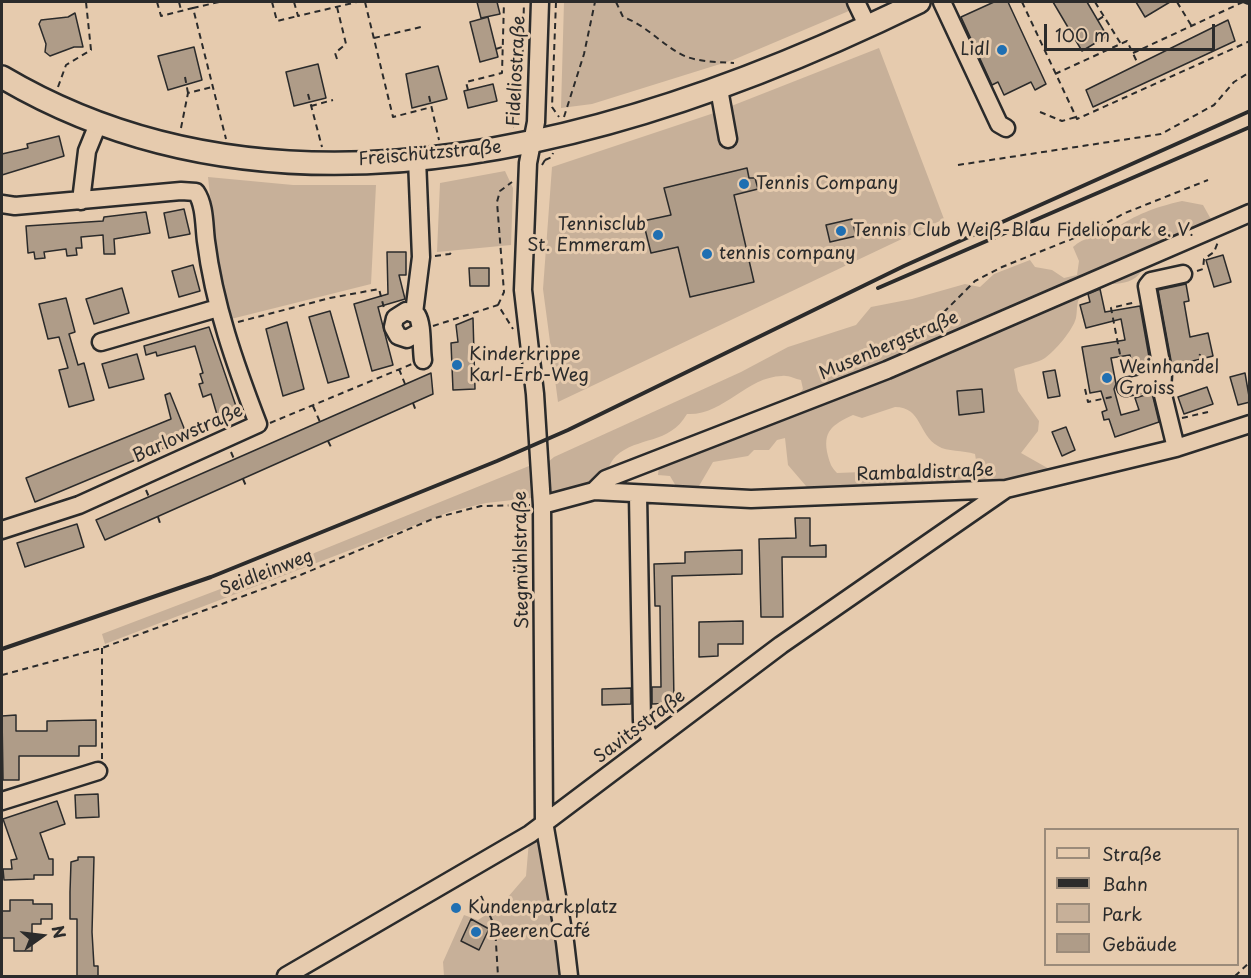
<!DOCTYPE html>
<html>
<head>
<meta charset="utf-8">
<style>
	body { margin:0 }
	#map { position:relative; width:1251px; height:978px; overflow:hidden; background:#e6cbae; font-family:"Playpen Sans",sans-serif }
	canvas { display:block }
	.frame { position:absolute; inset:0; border:3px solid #2b2b2b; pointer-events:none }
	.legend { position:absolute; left:1044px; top:828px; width:195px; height:138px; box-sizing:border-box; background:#e6cbae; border:2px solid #9b8b7a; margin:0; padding:8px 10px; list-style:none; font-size:18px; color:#2b2b2b }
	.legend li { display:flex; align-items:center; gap:12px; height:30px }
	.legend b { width:30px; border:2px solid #9b8b7a }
	.north { position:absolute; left:12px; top:906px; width:60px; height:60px; -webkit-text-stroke:4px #e6cbae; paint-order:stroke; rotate:76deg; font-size:16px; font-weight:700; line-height:24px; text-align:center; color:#2b2b2b }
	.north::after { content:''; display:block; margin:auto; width:21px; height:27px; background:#2b2b2b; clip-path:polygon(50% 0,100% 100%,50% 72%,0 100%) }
	.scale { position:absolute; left:1044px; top:24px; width:171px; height:27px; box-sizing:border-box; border:3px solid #2b2b2b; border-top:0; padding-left:8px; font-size:18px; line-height:21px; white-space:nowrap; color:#2b2b2b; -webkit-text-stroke:4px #e6cbae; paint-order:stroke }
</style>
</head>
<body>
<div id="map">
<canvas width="1251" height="978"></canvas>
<div class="frame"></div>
<ul class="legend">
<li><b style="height:8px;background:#e6cbae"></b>Straße</li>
<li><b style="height:8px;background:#2b2b2b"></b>Bahn</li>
<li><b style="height:16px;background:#c7b099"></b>Park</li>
<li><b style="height:16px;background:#af9c88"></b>Gebäude</li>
</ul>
<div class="north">N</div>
<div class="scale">100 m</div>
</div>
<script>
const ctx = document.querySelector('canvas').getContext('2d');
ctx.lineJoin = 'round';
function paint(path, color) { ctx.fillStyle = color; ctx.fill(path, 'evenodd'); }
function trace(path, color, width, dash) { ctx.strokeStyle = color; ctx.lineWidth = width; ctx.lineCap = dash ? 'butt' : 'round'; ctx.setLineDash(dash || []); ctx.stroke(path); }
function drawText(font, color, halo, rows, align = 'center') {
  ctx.font = font + ' "Playpen Sans",sans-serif'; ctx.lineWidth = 6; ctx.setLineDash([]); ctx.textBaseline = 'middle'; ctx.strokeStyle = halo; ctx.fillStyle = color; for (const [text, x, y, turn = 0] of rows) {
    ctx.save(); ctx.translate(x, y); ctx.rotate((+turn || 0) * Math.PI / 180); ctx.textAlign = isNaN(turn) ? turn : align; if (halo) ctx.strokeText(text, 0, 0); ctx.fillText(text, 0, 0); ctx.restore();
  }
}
paint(new Path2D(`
	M564,2H861L863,5L733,60L592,104L561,108Z
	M879,48L944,219L558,402L543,289L552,167L711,114Z
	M505,171L513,188L511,245L437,252L440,183Z
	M208,177L293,185H376L371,284L231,319L216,251Z
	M1182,201L1203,205L1212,221L1144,267C1130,294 1105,276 1084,293C1075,300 1078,308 1076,318C1073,330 1055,351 1045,358C1038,363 1023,365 1014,369L1018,391L1039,421L1038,431L1021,453L1051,470L1029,481L812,493L788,465L785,438L777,440L769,450H754L748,456L713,462L699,486L689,495L680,493L670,476L658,475L659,465L798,395L803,389L801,380C795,379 788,375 782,376C746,377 723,416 687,414C669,445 638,436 616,456C609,463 607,474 601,480C592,487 563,494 552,498L547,463L554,457L741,372L788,347L856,325L871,307L912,299L965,284L980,287L994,274L1030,260L1035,267L1052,270L1064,278L1077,275L1079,261L1073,247C1084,236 1099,237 1112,230C1138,214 1152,208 1182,201ZM895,407C922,407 918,435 938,446C947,452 963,450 975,454L976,460L966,468L837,473C831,467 830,463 828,456C822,431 832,425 853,415L862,418Z
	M529,466L531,498L486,503L452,511L105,644L102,634L302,558Z
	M536,837L542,840L563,976H444L443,962L464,915L478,920L502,904L526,876L529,841Z`), '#c7b099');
const building = new Path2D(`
	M477,2H497L500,14L481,18Z
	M994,2H1008L1046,84L1035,90L1031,82L1004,95L998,82L992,85L961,17Z
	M1053,2H1087L1107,36L1082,51Z
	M1136,2H1170L1145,17Z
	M75,13L83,47H74L50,56L45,52L46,44L39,24L41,20L68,17Z
	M488,17L498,57L480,62L470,22Z
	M1228,20L1235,41L1093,107L1086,90Z
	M194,47L202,80L168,90L158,56Z
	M318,64L326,98L294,106L286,72Z
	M438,66L447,99L412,108L406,74Z
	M493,84L497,101L468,108L464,91Z
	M59,136L64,156L2,175V154L28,148L27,144Z
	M747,168L749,178H755L758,189L734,195L754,282L690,297L678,247L651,253L643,221L671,215L664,188Z
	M184,209L190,234L169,238L164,213Z
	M146,212L150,233L114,239L115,254H104L103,235L81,237L82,248H76L77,255L67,256L66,249L44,252L45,258L35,259L34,252L28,253L26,226L103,221L104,217Z
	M852,219L856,236L830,242L826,225Z
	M387,252H406V275H399L405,299L378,307L393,365L372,371L354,304L388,294Z
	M1223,255L1231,282L1214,287L1206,260Z
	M193,265L200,291L179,297L172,271Z
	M469,268H489V286H470Z
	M1186,284L1189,301L1184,302L1190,337L1208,333L1213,356L1172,366L1158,290Z
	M122,288L129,313L94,324L86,299Z
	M1100,289L1105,312L1140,306L1151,368L1133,371L1130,355L1111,358L1116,384L1114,389L1121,415L1139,410L1135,398L1152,393L1159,422L1115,437L1109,419L1104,420L1102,412L1107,410L1101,391L1090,393L1082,347L1125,340L1121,319L1086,328L1080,305L1090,302L1088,294Z
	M66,298L75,332L69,334L78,365L84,363L94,400L69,407L59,370L68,368L59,337L48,339L39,304Z
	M330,311L349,377L328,383L309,317Z
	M473,318L475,389L453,390L451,343L458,342L456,325Z
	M287,322L304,389L283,396L266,329Z
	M209,327L238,412L218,418L211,394L203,397L199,384L203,383L200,374L203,373L195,346L157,356L156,352L146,355L144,346Z
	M137,354L144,379L109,388L102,364Z
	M1055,370L1060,396L1048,398L1043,372Z
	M431,373L433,394L105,540L96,520Z
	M1245,373L1250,402L1238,405L1230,377Z
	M1207,387L1213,404L1184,414L1178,397Z
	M982,389L984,412L959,415L957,391Z
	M170,393L188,438L35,502L26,478L171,419L165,395Z
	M1066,427L1075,450L1062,456L1052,432Z
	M795,518H810V546L826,545V557H782L783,617H761L759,539L796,538Z
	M77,524L84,547L25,567L17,543Z
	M742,550V574L672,576L674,703L652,704V687H661L660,606H655L654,564L685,563V552Z
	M743,621V644H718V656L699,657V622Z
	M631,688V704L602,705V689Z
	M16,715V731H47V721L96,720V746H79V756H19V780H3L2,716Z
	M98,794L99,817L76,818L75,795Z
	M57,801L65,824L40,833L49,859H53V875H34V879L4,880L3,869H12L11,860L17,859L3,819Z
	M78,857H94L92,932L94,966H98V976H77V919H70V892L71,862L78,860Z
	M10,900H33V904H52V919H41V924H32V951H14V938H2V911H10Z
	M471,919L489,929L479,950L461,941Z`);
paint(building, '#af9c88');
trace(building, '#2b2b2b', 1.5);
const minor = new Path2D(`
	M540,2L536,122L528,163L523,290L535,394L542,505L544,822L565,942L569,976
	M856,2L868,27
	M942,2L999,124L1006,128
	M719,89L728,139
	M81,201L87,151L98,124
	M2,204L15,206L181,191L196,192C205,205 204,226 206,241C214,305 235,364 258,424L79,505L2,530
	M414,313L421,257L417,159
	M419,332L407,339L398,336L393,327L395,318L406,311L417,315C423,325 421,347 423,360
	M101,342L218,308
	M1126,387L1152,381L1162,383
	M1176,448L1162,391L1163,374L1147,286L1151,281L1183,274
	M594,491L751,499L1006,489L1176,448L1250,424
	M638,495L642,721L652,742
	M542,505L594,491L606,479L887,370L1250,213
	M2,801L98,771
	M286,976L530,834L781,645L1006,489`);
const major = new Path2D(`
	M2,77C288,246 643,137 919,2`);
trace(minor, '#2b2b2b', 21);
trace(major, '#2b2b2b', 26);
trace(new Path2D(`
	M157,2L161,16L193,8
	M179,2L181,10
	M219,2L193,8L226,139
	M272,2L277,21L298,16
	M294,2L298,16L357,2
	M365,2L393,117L432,107
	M497,2H501
	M556,2L552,107L559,117
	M616,2L623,17C647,25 666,49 687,57C702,62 718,62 734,63
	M1022,2L1077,119L1250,41
	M1095,2L1121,44
	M1177,2L1191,25
	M1243,2L1248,4L1250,13
	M1098,20L1104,16
	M374,38L421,27
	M496,49L502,47
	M1133,53L1243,2
	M337,59L335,53L346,44L337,7
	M1055,74L1127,41L1138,64
	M185,77L188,93
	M58,87L66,65L91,50L86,2
	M468,90L466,82L502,73L504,2
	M308,94L322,147
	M429,96L439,140
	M311,106L333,100
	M1040,112L1062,121L1076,117
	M564,117L584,54L595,2
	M513,127L521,112L524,2
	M181,128L188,93L212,87
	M545,160L552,157L553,153
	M542,165L545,160
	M958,165L1161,134L1214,105L1234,82L1250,72
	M435,256L450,254L452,251
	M1197,271L1203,269L1204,259L1214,252L1218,242
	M498,305L504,292L497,202L500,191L512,182
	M238,322L330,298L379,289L384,308
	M433,326L498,305L513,329
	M914,342L975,281L1002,267L1089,232L1125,213L1208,180
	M399,369L405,384
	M1177,371L1197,366L1200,354
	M1124,375L1111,308L1136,302
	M1085,389L1088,402L1116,396
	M413,403L416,411
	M313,406L320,422
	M1182,418L1208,412
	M270,423L412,364
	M328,441L331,447
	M231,452L234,459
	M243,479L246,486
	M146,490L149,497
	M158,517L160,523
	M2,675L102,648L298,576L435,518L481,506L530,505
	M102,759V648
	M481,896L495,927L498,976
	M1235,976L1250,962`), '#2b2b2b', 2, [6, 4.5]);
trace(minor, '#e6cbae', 16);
trace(major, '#e6cbae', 21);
trace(new Path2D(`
	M878,288L1250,127
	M2,649L211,577L497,461L568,430L904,266L1250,111`), '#2b2b2b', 4);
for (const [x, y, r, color] of [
	[1002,50,6,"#1f6fb2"],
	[744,184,6,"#1f6fb2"],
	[841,231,6,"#1f6fb2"],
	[658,235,6,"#1f6fb2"],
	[707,254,6,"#1f6fb2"],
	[457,365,6,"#1f6fb2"],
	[1107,378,6,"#1f6fb2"],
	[456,908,6,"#1f6fb2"],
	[476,932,6,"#1f6fb2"]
]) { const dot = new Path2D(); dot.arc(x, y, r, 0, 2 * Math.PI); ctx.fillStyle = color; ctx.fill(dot); trace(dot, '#e6cbae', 2); }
drawText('18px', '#2b2b2b', '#e6cbae', [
	["Lidl",990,50,"right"],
	["Tennis Company",756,184],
	["Tennisclub",646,225,"right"],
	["St. Emmeram",646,246,"right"],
	["Tennis Club Weiß-Blau Fideliopark e. V.",853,231],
	["tennis company",719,254],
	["Kinderkrippe",469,355],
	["Karl-Erb-Weg",469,376],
	["Weinhandel",1119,368],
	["Groiss",1119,389],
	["Kundenparkplatz",468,908],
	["BeerenCafé",488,932]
], 'left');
drawText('18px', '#2b2b2b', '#e6cbae', [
	["Fideliostraße",517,71,-87],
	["Freischützstraße",430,154,-5],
	["Musenbergstraße",889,346,-23],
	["Barlowstraße",188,434,-24],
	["Rambaldistraße",925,473,-2],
	["Stegmühlstraße",522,560,-91],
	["Seidleinweg",267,573,-21],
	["Savitsstraße",640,727,-37]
]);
</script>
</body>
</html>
